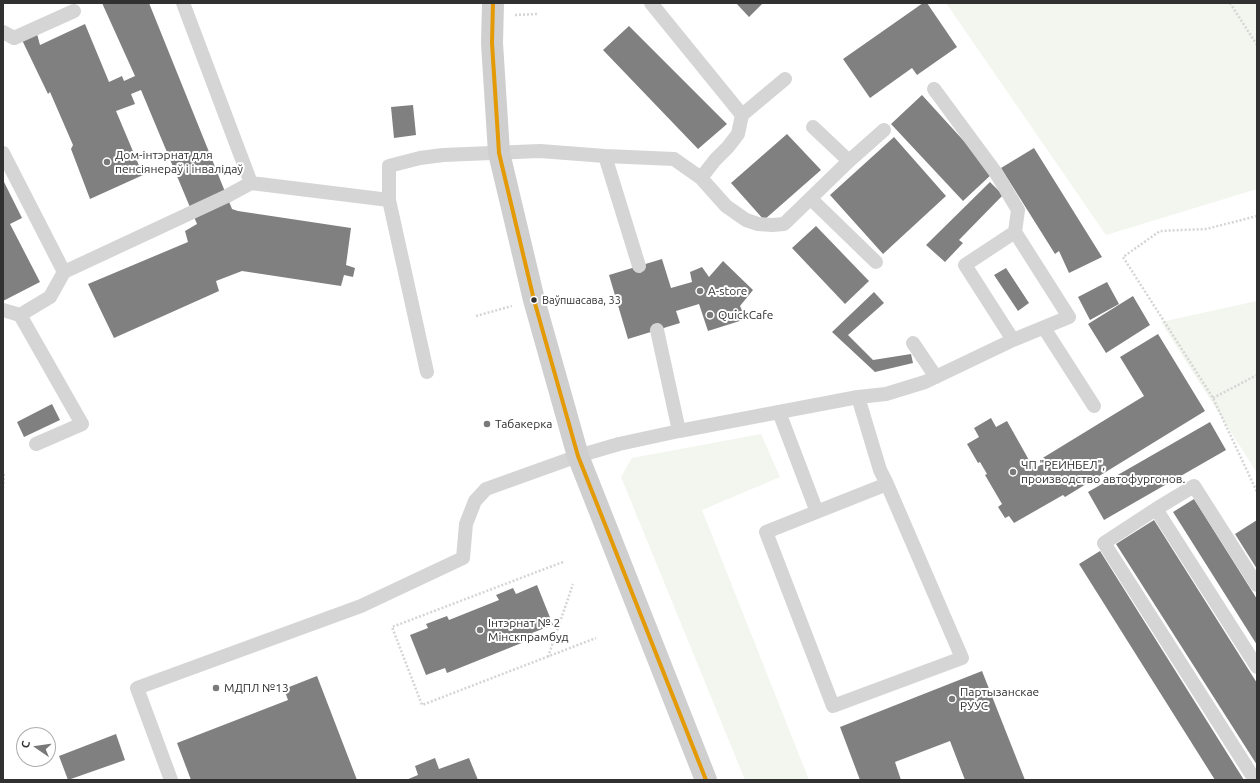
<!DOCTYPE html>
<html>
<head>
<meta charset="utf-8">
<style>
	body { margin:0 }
	#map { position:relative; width:1260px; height:783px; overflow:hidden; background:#fff; font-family:Ubuntu,sans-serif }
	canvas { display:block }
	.frame { position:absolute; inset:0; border:4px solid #313131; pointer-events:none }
	.north { position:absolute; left:16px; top:727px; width:40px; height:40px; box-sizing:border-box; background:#fff; border:1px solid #adadad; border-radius:50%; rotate:283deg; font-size:11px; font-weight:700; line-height:16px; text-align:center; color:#313131 }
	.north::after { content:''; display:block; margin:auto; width:14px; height:18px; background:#797979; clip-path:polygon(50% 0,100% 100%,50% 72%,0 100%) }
</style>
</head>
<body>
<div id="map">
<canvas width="1260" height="783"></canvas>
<div class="frame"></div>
<div class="north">С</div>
</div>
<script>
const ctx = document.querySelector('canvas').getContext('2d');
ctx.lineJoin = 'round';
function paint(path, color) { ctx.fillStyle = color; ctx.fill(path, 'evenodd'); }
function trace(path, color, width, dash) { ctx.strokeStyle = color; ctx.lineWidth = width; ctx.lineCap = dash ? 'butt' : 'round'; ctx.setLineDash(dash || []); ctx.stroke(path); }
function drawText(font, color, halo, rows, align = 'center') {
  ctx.font = font + ' Ubuntu,sans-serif'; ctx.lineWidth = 4; ctx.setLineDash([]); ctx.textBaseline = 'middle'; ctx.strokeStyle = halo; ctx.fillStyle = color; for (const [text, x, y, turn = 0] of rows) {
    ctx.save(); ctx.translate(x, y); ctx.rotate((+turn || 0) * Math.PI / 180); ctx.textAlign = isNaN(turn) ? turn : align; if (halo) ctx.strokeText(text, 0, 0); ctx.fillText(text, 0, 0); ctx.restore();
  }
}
paint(new Path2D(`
	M946,3H1257V189L1106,235Z
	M1257,301V473L1161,322Z
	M761,434L780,477L702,510L809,780H745L621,477L632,458Z`), '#f2f6ee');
paint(new Path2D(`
	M102,3H149L232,209L238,211L351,228L346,265L355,268L353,277L344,275L341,286L242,271L216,281L219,291L114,338L88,284L188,242L185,231L197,224L141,90L131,94L135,104L116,111L143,175L90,199L71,149L73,145L50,92L48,94L22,40L37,34L40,45L85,24L109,82L122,76L124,81L135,76Z
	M736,3H763L749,17Z
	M923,3H927L957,47L917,75L912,68L870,98L843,59Z
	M629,26L727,124L698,149L603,50Z
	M922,95L993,173L963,201L891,124Z
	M413,105L416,135L394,138L391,107Z
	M787,134L821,170L764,220L731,183Z
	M894,137L946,196L883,254L830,195Z
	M1034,148L1102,257L1069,273L1059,251L1055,254L1001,168Z
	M3,180L22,218L10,224L40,282L3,301Z
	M990,182L1003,195L959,240L963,243L945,262L926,245Z
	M816,226L869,281L845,304L792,248Z
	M662,259L671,288L692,282L690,272L702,267L709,277L723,261L753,290L740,306L746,319L708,331L699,304L676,311L680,323L628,339L609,275Z
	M1006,268L1029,303L1018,311L994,275Z
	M1107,282L1119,304L1090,320L1078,297Z
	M874,292L884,303L848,335L873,360L911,354L913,363L875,372L832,332Z
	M1133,296L1150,325L1106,353L1088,324Z
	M1158,334L1205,411L1065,497L1063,495L1014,523L1009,516L1005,518L998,507L1002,504L985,475L987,474L980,462L978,463L967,444L979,437L974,428L991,418L996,427L1007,421L1034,469L1044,463L1041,459L1144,396L1120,357Z
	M52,404L60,420L24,437L17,422Z
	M1210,422L1226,450L1104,520L1088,492Z
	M1194,499L1257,599V645L1173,512Z
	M1154,520L1257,683V765L1116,544Z
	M1257,520V569L1235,534Z
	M1100,551L1244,780H1215L1079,564Z
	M537,585L553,625L532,633L534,638L447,673L445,668L426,675L410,635L428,628L426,624L447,616L449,620L499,600L496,595L513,588L516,594Z
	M982,671L1025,780H965L950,741L895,762L901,780H860L840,727Z
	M317,676L357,780H191L177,743L288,700L284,689Z
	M116,734L125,760L68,780L59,756Z
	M435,758L439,769L469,758L478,780H406L418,775L415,766Z`), '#808080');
trace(new Path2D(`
	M1230,3L1257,45
	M515,15L537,14
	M1257,216L1206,229L1160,231L1123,257L1213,398L1257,492
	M476,316L512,306
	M1213,398L1257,375
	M3,488L4,472
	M563,562L392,627L422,705L596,638
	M548,657L573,584`), '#d5d5d5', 2.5, [2, 2]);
trace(new Path2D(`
	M183,3L251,183L389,200
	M651,3L742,115L738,134L728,147L715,160L701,178
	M3,32L14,38L74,11
	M934,89L996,173L1018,210L1015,232
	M742,115L785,79
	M3,153L64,272
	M605,156L639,266
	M849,161L884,130
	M811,199L876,262
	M3,310L20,315
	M1044,328L1094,406
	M657,330L679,431
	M913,343L936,377
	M427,372L389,200V166L420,158L443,155L540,151L605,156L674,159L701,178L726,206L746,220L758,224L772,225L784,224L849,161L813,127
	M858,397L880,470L887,484L962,658L833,706L766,532L887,484
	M779,412L817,512
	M36,444L82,424L20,315L50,297L64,272L227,196L251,183
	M1156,509L1104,543L1255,780
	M1257,585L1194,486L1156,509L1257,667
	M171,780L137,688L361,606L463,558L466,524L475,501L486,489L578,456L619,444L679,431L858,397L886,394L925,382L1013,340L1069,317L1015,232L965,265L1013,340`), '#d5d5d5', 14);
trace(new Path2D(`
	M493,3L492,43L499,153L534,300L578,456L706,780`), '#cfcfcf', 22);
trace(new Path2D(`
	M493,3L492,43L499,153L534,300L578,456L706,780`), '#e39a05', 4);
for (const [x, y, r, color] of [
	[107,162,4,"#797979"],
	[700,291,4,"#797979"],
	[534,300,3.5,"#313131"],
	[710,315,4,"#797979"],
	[487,424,4,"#797979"],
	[1013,472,4,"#797979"],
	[480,630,4,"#797979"],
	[216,688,4,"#797979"],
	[952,699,4,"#797979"]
]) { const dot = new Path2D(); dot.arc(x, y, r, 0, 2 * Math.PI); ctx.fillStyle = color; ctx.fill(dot); trace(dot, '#fff', 1.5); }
drawText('11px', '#313131', '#fff', [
	["Ваўпшасава, 33",542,300]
], 'left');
drawText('12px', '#313131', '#fff', [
	["Дом-інтэрнат для",115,155],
	["пенсіянераў і інвалідаў",115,169],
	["А-store",708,291],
	["QuickCafe",718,315],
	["Табакерка",495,424],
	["ЧП \"РЕИНБЕЛ\",",1021,465],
	["производство автофургонов.",1021,479],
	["Інтэрнат № 2",488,623],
	["Мінскпрамбуд",488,637],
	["МДПЛ №13",224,688],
	["Партызанскае",960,692],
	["РУУС",960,706]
], 'left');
</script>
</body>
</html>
